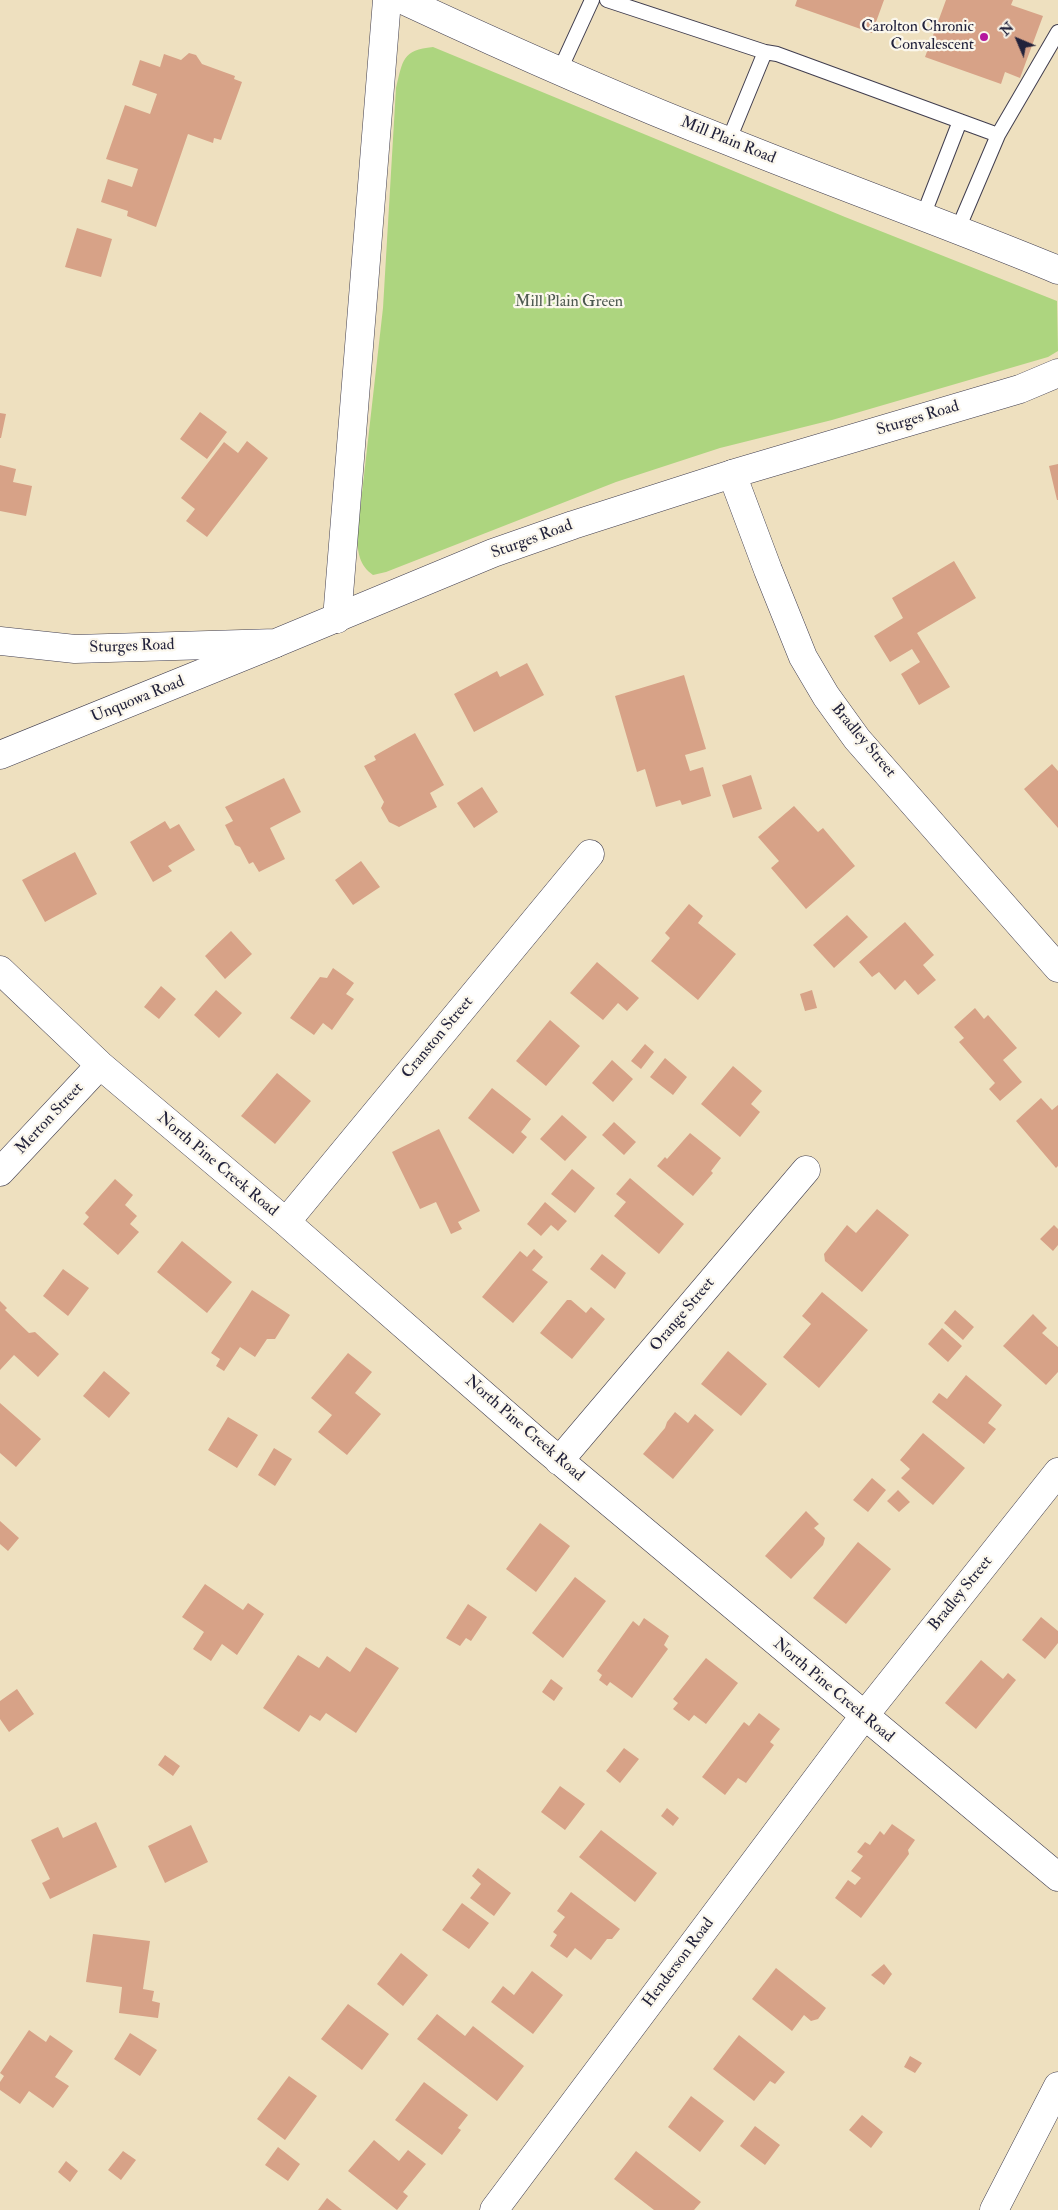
<!DOCTYPE html>
<html>
<head>
<meta charset="utf-8">
<style>
	body { margin:0 }
	#map { position:relative; width:1058px; height:2210px; overflow:hidden; background:#eee0bf; font-family:"IM FELL Double Pica",serif }
	canvas { display:block }
	.north { position:absolute; left:993px; top:15px; width:50px; height:50px; -webkit-text-stroke:4px #fbf7ec; paint-order:stroke; rotate:315deg; font-size:14px; font-weight:700; line-height:20px; text-align:center; color:#22223b }
	.north::after { content:''; display:block; margin:auto; width:18px; height:22px; background:#22223b; clip-path:polygon(50% 0,100% 100%,50% 72%,0 100%) }
</style>
</head>
<body>
<div id="map">
<canvas width="1058" height="2210"></canvas>
<div class="north">N</div>
</div>
<script>
const ctx = document.querySelector('canvas').getContext('2d');
ctx.lineJoin = 'round';
function paint(path, color) { ctx.fillStyle = color; ctx.fill(path, 'evenodd'); }
function trace(path, color, width, dash) { ctx.strokeStyle = color; ctx.lineWidth = width; ctx.lineCap = dash ? 'butt' : 'round'; ctx.setLineDash(dash || []); ctx.stroke(path); }
function drawText(font, color, halo, rows, align = 'center') {
  ctx.font = font + ' "IM FELL Double Pica",serif'; ctx.lineWidth = 4.5; ctx.setLineDash([]); ctx.textBaseline = 'middle'; ctx.strokeStyle = halo; ctx.fillStyle = color; for (const [text, x, y, turn = 0] of rows) {
    ctx.save(); ctx.translate(x, y); ctx.rotate((+turn || 0) * Math.PI / 180); ctx.textAlign = isNaN(turn) ? turn : align; if (halo) ctx.strokeText(text, 0, 0); ctx.fillText(text, 0, 0); ctx.restore();
  }
}
paint(new Path2D(`
	M433,47L845,217L1057,301L1058,351L1048,357L832,420L720,448L616,482L386,572L373,575C359,565 358,553 357,537L383,308L396,88C403,60 402,50 433,47Z`), '#add57f');
paint(new Path2D(`
	M797,0H884L872,33L795,6Z
	M946,0H1013L1011,5L1043,16L1020,78L1005,72L1001,84L925,57Z
	M189,53L196,55L202,64L235,76L234,79L242,82L221,140L214,138L213,143L188,134L156,227L127,216L128,211L101,202L108,179L132,187L138,169L106,159L125,105L150,114L157,94L132,85L140,60L160,67L164,54L181,60Z
	M77,228L112,239L101,277L65,267Z
	M200,412L227,432L207,459L180,439Z
	M0,413L6,414L1,438H0Z
	M247,441L268,458L207,537L186,521L195,509L181,498L224,442L238,453Z
	M1058,464V500H1057L1049,466Z
	M0,465L16,469L13,482L32,486L26,516L0,511Z
	M954,561L976,598L917,633L950,687L919,705L901,674L920,662L912,649L890,662L874,636L903,618L892,598Z
	M527,663L544,695L474,732L454,694L497,671L500,677Z
	M684,675L706,749L685,755L690,771L703,767L711,796L682,805L680,800L656,807L645,769L637,772L615,696Z
	M415,733L444,785L430,793L437,807L399,827L389,822L381,808L384,802L364,766L376,760L374,756Z
	M1052,764L1058,771V828L1024,789Z
	M751,775L762,809L733,818L722,785Z
	M284,778L301,812L270,828L285,859L259,872L253,862L249,864L240,847L235,845L225,825L233,821L225,807Z
	M482,787L498,812L474,828L457,803Z
	M794,806L818,832L823,828L855,866L806,909L771,868L779,861L758,837Z
	M165,821L170,829L179,824L195,850L168,866L172,871L153,882L130,842Z
	M75,852L97,894L45,922L22,880Z
	M361,861L380,887L353,905L335,880Z
	M689,904L703,916L698,923L736,954L698,1000L651,961L670,938L665,933Z
	M847,915L868,937L834,968L813,945Z
	M905,922L934,955L923,965L936,980L918,995L905,980L895,990L879,972L872,977L859,962Z
	M231,931L252,954L225,979L205,956Z
	M597,962L639,998L627,1011L618,1003L603,1020L570,993Z
	M333,968L354,983L346,994L354,999L332,1030L323,1023L314,1035L290,1018L320,977L327,978Z
	M161,986L176,999L159,1019L144,1007Z
	M216,990L242,1013L219,1038L194,1015Z
	M812,990L817,1008L805,1011L800,994Z
	M975,1008L984,1019L988,1015L1017,1048L1003,1060L1022,1082L1000,1101L989,1089L995,1083L959,1042L964,1038L954,1027Z
	M550,1020L580,1046L546,1086L516,1061Z
	M645,1044L654,1052L641,1069L631,1061Z
	M665,1058L687,1077L673,1095L650,1077Z
	M612,1060L633,1079L613,1102L592,1083Z
	M733,1066L762,1091L751,1104L760,1112L740,1137L701,1104Z
	M277,1073L311,1101L275,1144L241,1116Z
	M492,1088L531,1119L521,1132L527,1137L513,1154L468,1118Z
	M1041,1098L1052,1110L1058,1105V1166L1056,1168L1016,1121Z
	M562,1115L587,1137L565,1161L540,1139Z
	M614,1122L636,1142L624,1155L602,1135Z
	M439,1129L480,1211L458,1222L462,1229L451,1234L436,1202L420,1209L392,1152Z
	M690,1133L721,1158L711,1171L713,1173L693,1196L657,1166L665,1157L667,1159Z
	M572,1169L595,1188L575,1213L551,1194Z
	M630,1178L684,1224L659,1254L614,1216L626,1202L616,1194Z
	M115,1179L133,1195L125,1205L137,1216L130,1224L139,1232L118,1255L83,1224L89,1217L85,1213Z
	M545,1202L567,1221L558,1231L551,1225L541,1236L527,1224Z
	M877,1209L909,1235L862,1292L825,1261L824,1254L847,1225L856,1233Z
	M1054,1225L1058,1229V1245L1053,1251L1040,1239Z
	M182,1241L232,1282L207,1313L157,1272Z
	M534,1249L543,1257L532,1270L548,1282L513,1323L482,1297L520,1251L527,1257Z
	M602,1254L626,1273L615,1289L590,1269Z
	M63,1269L89,1288L68,1316L43,1296Z
	M252,1290L290,1315L275,1339H267L255,1357L240,1347L224,1371L216,1366L220,1359L211,1353Z
	M822,1292L868,1330L819,1388L783,1357L811,1324L802,1316Z
	M567,1300H571L586,1313L591,1307L605,1319L572,1359L540,1333Z
	M0,1301L7,1308L5,1310L29,1333L35,1332L59,1354L38,1377L14,1355L0,1370Z
	M955,1310L974,1327L963,1340L944,1323Z
	M1033,1314L1047,1328L1042,1333L1058,1347V1372L1046,1385L1003,1346Z
	M942,1328L962,1346L948,1362L928,1344Z
	M728,1351L767,1384L741,1416L701,1384Z
	M348,1353L372,1372L355,1393L381,1414L347,1455L318,1432L332,1415L311,1398Z
	M104,1371L130,1393L109,1418L83,1396Z
	M966,1375L1002,1405L988,1423L996,1429L984,1444L932,1402L939,1393L947,1399Z
	M0,1403L41,1439L16,1467L0,1453Z
	M675,1412L688,1423L695,1414L714,1430L673,1479L643,1454L665,1428L667,1422Z
	M228,1417L258,1435L237,1468L208,1450Z
	M923,1433L965,1468L933,1505L901,1478L910,1469L900,1460Z
	M274,1448L292,1459L275,1486L258,1475Z
	M872,1478L886,1490L868,1512L853,1500Z
	M898,1490L910,1502L899,1512L887,1501Z
	M806,1511L819,1524L814,1528L825,1538L823,1545L791,1579L765,1556Z
	M0,1521L19,1538L8,1551L0,1544Z
	M540,1523L570,1546L536,1592L506,1569Z
	M858,1542L891,1569L846,1624L813,1598Z
	M575,1577L606,1601L563,1658L532,1633Z
	M205,1584L243,1610L248,1603L264,1614L237,1655L222,1644L211,1661L193,1649L204,1632L182,1617Z
	M468,1604L487,1617L471,1641L466,1638L460,1646L446,1638Z
	M1041,1617L1058,1631V1643L1045,1659L1022,1640Z
	M644,1618L669,1636L664,1645L668,1649L632,1698L610,1682L607,1686L599,1680L602,1675L597,1671L633,1621L639,1626Z
	M366,1647L399,1668L356,1733L326,1713L320,1721L310,1715L299,1732L263,1708L298,1655L319,1668L327,1656L350,1672Z
	M706,1658L738,1683L706,1724L694,1715L689,1721L673,1709L678,1703L673,1699Z
	M981,1660L1003,1679L1008,1673L1016,1680L976,1729L945,1703Z
	M551,1679L563,1688L554,1701L542,1692Z
	M17,1689L34,1714L9,1732L0,1719V1701Z
	M759,1713L780,1729L770,1742L774,1745L746,1783L738,1778L725,1795L702,1777L744,1722L749,1726Z
	M624,1748L639,1759L620,1783L606,1771Z
	M165,1755L180,1766L173,1776L158,1765Z
	M560,1786L585,1804L565,1830L541,1812Z
	M667,1808L679,1818L673,1826L661,1816Z
	M96,1822L117,1867L50,1899L42,1883L50,1879L31,1840L58,1827L63,1838Z
	M892,1824L915,1840L908,1850L909,1854L861,1918L835,1898L848,1880L855,1885L861,1878L851,1871L863,1856L857,1852L865,1842L870,1845L880,1831L884,1835Z
	M191,1825L208,1862L165,1883L148,1846Z
	M601,1830L657,1873L635,1902L579,1857Z
	M478,1868L511,1893L494,1916L470,1898L481,1884L472,1876Z
	M571,1892L620,1929L612,1939H607L591,1960L575,1948L567,1958L550,1946L557,1935L553,1932L565,1917L557,1911Z
	M462,1903L489,1923L469,1949L442,1930Z
	M93,1934L150,1941L143,1989L154,1991L152,2001L160,2003L158,2018L119,2013L122,1987L86,1982Z
	M401,1953L428,1975L403,2006L377,1984Z
	M884,1964L892,1974L884,1985L871,1975Z
	M776,1968L826,2008L818,2019L811,2021L804,2015L792,2031L752,1999Z
	M532,1971L563,1995L533,2034L491,2002L503,1986L514,1995Z
	M348,2004L389,2034L362,2070L321,2039Z
	M437,2014L465,2036L473,2026L524,2066L497,2101L417,2039Z
	M29,2030L46,2042L50,2035L73,2051L55,2077L69,2086L53,2108L29,2091L20,2104L0,2090V2082L4,2076L0,2073Z
	M130,2033L157,2050L140,2076L114,2059Z
	M739,2035L785,2072L775,2084L770,2081L754,2101L713,2069Z
	M910,2056L922,2063L915,2073L904,2067Z
	M289,2076L317,2096L285,2140L257,2119Z
	M424,2082L468,2115L458,2128L461,2130L442,2155L395,2120Z
	M691,2096L724,2121L700,2152L668,2127Z
	M862,2115L883,2132L871,2148L849,2130Z
	M755,2126L780,2145L765,2165L740,2146Z
	M374,2140L399,2161L408,2150L426,2164L403,2192L408,2196L397,2210L348,2171Z
	M278,2147L300,2164L288,2181L265,2165Z
	M123,2151L136,2160L121,2180L108,2170Z
	M636,2151L701,2202L694,2210H654L614,2179Z
	M66,2161L78,2171L70,2182L58,2172Z
	M327,2198L342,2210H318Z`), '#d7a287');
const service = new Path2D(`
	M607,0L765,52L777,54L998,135
	M559,72L592,0
	M728,142L765,52
	M923,216L960,121
	M958,229L998,135L1058,32`);
const minor = new Path2D(`
	M732,474L768,570L803,657L826,696L857,739L1058,968
	M337,619L387,0
	M0,755L274,644
	M0,970L100,1065L286,1222L541,1445L1058,1877
	M0,1172L100,1065
	M286,1222L590,854
	M559,1461L806,1170
	M494,2210L864,1716L1058,1472`);
const secondary = new Path2D(`
	M403,0C510,50 618,98 728,141C837,185 949,225 1058,270
	M0,641L75,649L276,643L493,553L573,525L732,474L1020,389L1058,373`);
const motorway = new Path2D(`
	M994,2210L1058,2086`);
trace(service, '#413e4f', 16);
trace(minor, '#413e4f', 29);
trace(secondary, '#413e4f', 29);
trace(motorway, '#413e4f', 29);
trace(service, '#fff', 14);
trace(minor, '#fff', 28);
trace(secondary, '#fff', 28);
trace(motorway, '#fff', 28);
for (const [x, y, r, color] of [
	[984,37,5,"#b5179e"]
]) { const dot = new Path2D(); dot.arc(x, y, r, 0, 2 * Math.PI); ctx.fillStyle = color; ctx.fill(dot); trace(dot, '#fbf7ec', 2); }
drawText('16px', '#22223b', '#fbf7ec', [
	["Carolton Chronic",974,28],
	["Convalescent",974,46]
], 'right');
drawText('16px', '#22223b', '#fbf7ec', [
	["Mill Plain Road",728,141,22],
	["Sturges Road",918,419,-17],
	["Sturges Road",532,540,-20],
	["Sturges Road",132,647,-2],
	["Unquowa Road",138,700,-22],
	["Bradley Street",863,741,50],
	["Cranston Street",438,1038,-50],
	["Merton Street",50,1119,-47],
	["North Pine Creek Road",217,1165,40],
	["Orange Street",683,1315,-50],
	["North Pine Creek Road",524,1429,41],
	["Bradley Street",961,1594,-51],
	["North Pine Creek Road",833,1691,40],
	["Henderson Road",679,1963,-53]
]);
drawText('16px', '#4c584f', '#fbf7ec', [
	["Mill Plain Green",569,303]
]);
</script>
</body>
</html>
